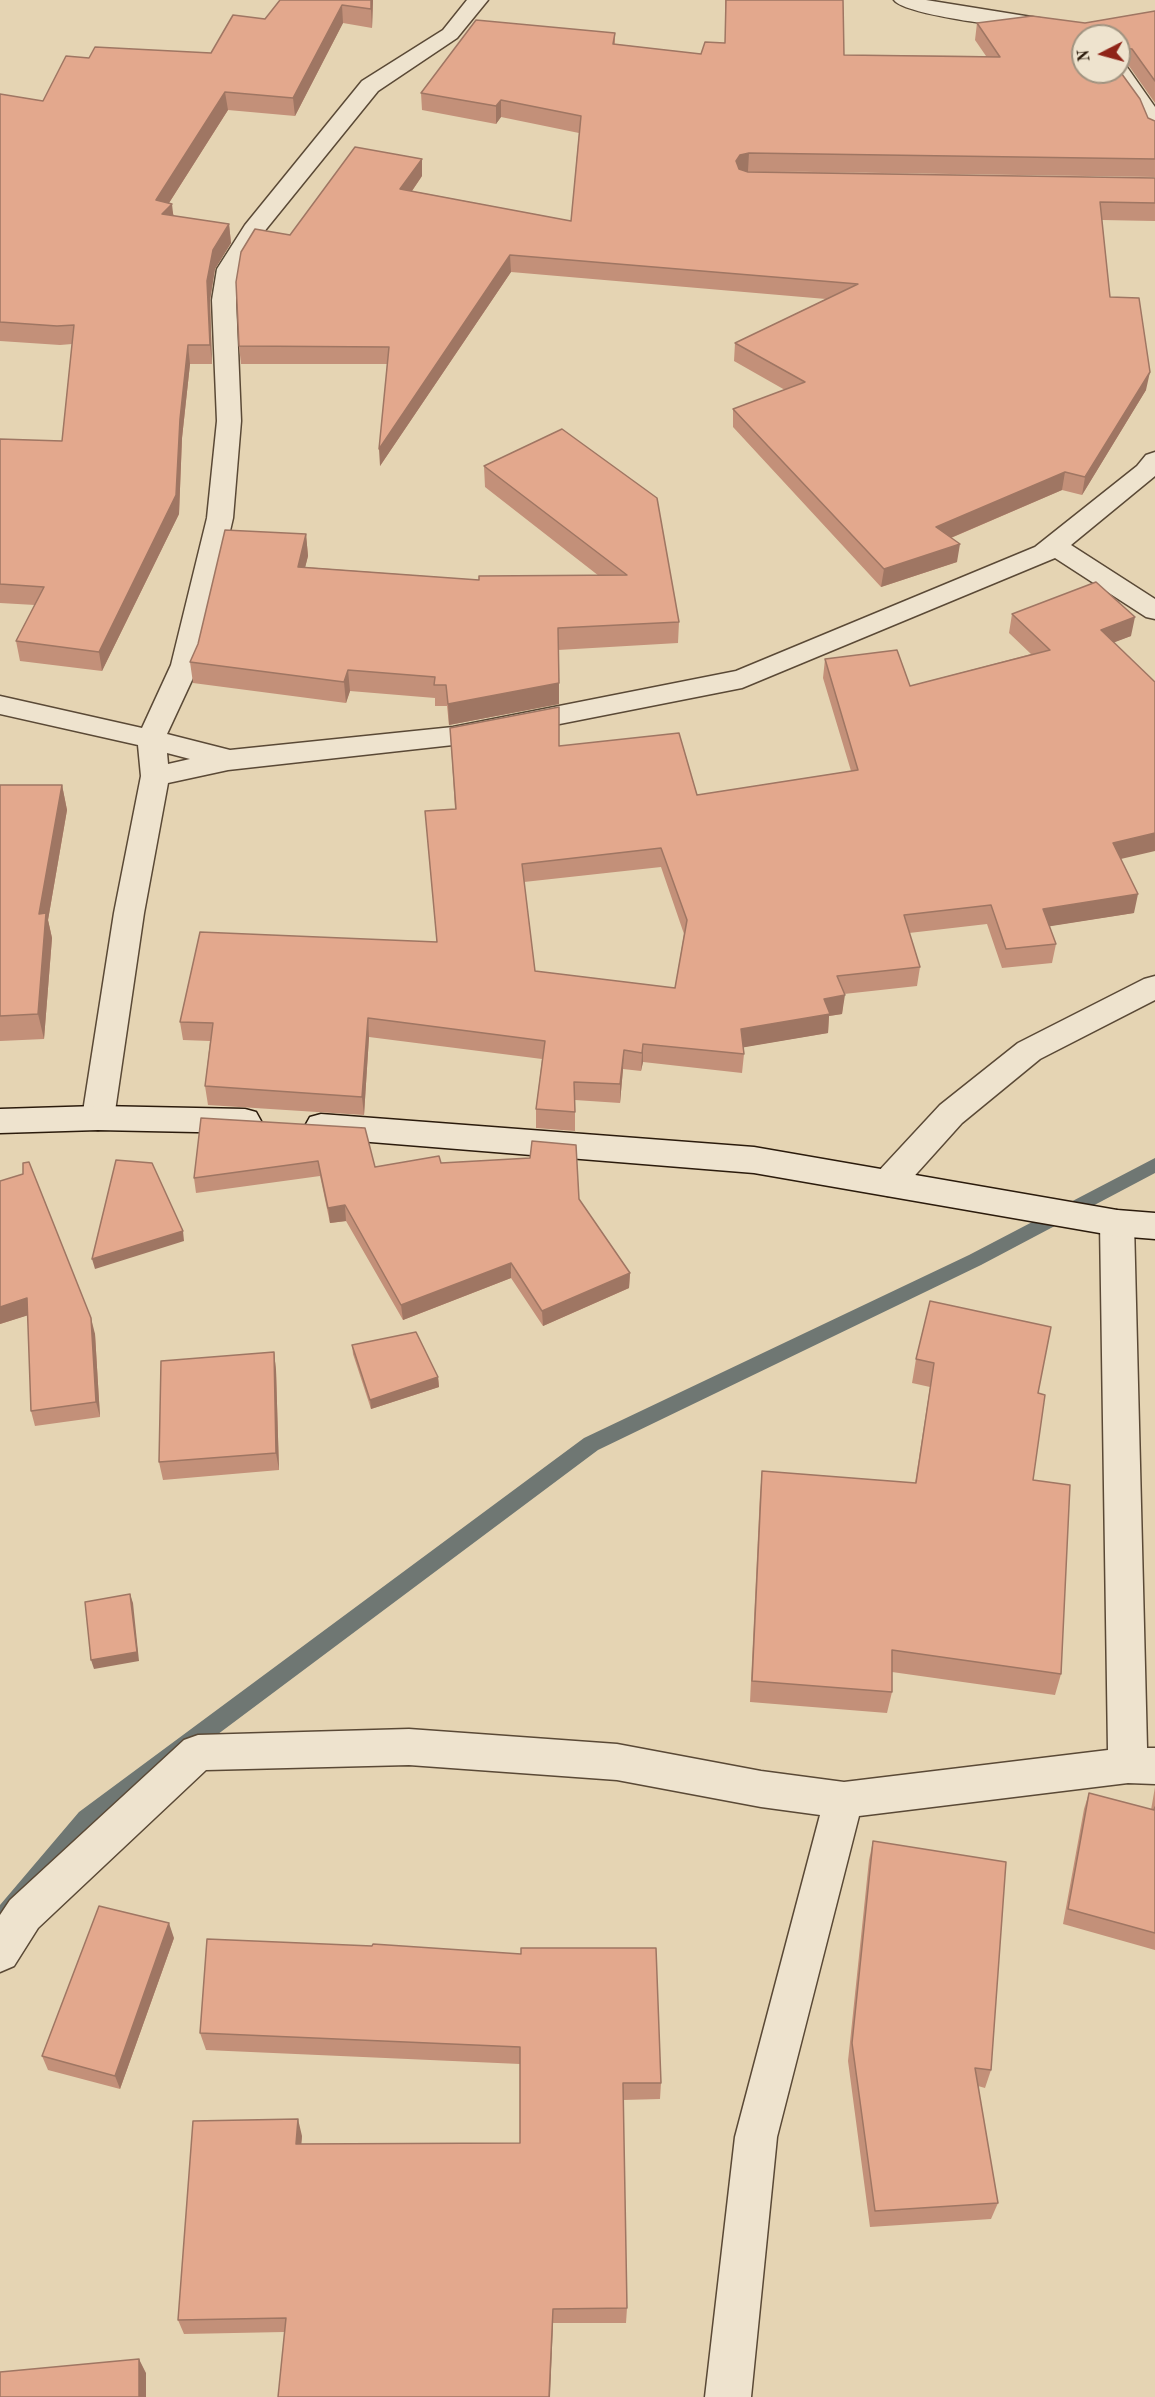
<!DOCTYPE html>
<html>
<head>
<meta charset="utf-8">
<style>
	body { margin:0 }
	#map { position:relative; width:1155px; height:2397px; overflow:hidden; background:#e5d4b3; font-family:"Old Standard TT",serif }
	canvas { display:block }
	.north { position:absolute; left:1071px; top:24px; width:60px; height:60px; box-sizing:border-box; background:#eee3ce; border:2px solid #a09380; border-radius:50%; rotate:264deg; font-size:16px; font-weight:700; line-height:24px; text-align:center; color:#2b1b0c }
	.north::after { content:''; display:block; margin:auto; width:21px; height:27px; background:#8f2418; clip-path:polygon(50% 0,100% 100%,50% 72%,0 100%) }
</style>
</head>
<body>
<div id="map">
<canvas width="1155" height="2397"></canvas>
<div class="north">N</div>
</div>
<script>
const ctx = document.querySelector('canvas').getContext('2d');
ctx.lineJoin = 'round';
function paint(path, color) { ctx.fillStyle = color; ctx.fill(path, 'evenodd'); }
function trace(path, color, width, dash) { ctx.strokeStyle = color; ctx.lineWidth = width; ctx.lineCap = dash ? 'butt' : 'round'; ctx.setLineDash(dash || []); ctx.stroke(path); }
paint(new Path2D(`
	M1155,1158V1173L981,1265L598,1450L95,1826L8,1929L0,1933V1905L79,1812L584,1438L969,1255Z`), '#6f7773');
const street = new Path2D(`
	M467,0H488L457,38L378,91L263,233L241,269L236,300L241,421L233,518L199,665L167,734L230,750L453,727L736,671L1035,547L1137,466L1146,455L1155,452V476L1071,545L1155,599V619L1146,617L1055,558L742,688L453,745L228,770L168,783L144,913L114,1118L109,1127L98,1130L87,1127L82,1118L114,913L141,776L138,745L0,714V696L142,728L171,665L207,518L217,421L212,300L217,269L245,225L362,81L443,30ZM167,753L190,759L168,764Z
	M894,0H926L1044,19L1051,21L1054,25L1051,29L1044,31C1019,28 905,16 894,0Z
	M1119,66L1127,67L1155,107V137L1147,135L1139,115L1108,72H1119Z
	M1155,976V1000L1040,1059L962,1123L900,1192L888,1196L876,1192L872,1183L876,1174L940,1105L1018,1043L1144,979Z
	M1117,1210L1129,1214L1134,1223L1147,1748H1155V1784L1128,1783L859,1816L777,2137L751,2397H705L735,2137L820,1815L761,1807L617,1780L409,1765L206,1770L38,1928L14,1966L0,1972V1915L10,1900L184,1740L198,1735L409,1729L617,1744L761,1771L844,1782L1108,1750L1100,1223L1105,1214Z`);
const secondary = new Path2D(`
	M98,1106L245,1109L256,1112L261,1121L256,1130L245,1133L98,1130L0,1133V1109Z
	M321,1114L754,1147L1117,1210L1155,1213V1239L1117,1236L754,1173L321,1138L310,1135L305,1126L310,1117Z`);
trace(street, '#5a4936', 3);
trace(secondary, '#2b1b0c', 3);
paint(street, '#eee3ce');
paint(secondary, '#eee3ce');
paint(new Path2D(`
	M373,0L372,28L343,23L295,116L228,110L169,203L174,216L229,224L231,243L215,269L210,300L212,364H190L182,438L179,514L102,671L20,661L16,641L35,605L0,603V439L62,441L72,344L60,345L0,341V94L43,101L89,58L211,53L265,19Z
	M725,0H843L844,55L986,56L975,40L977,23H1085L1155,11V103L1129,66L1119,64V36H1083L1148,118L1155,121V177L747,171L1155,178V221L1102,220L1110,297L1146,390L1082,495L1062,490L951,538L957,562L881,587L733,427V409L785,390L734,361L735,343L826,299L511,272L380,466L387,364H241L239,346L290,235L422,176L412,191L571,221L579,133L501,117L496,124L422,110L421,93L615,33V44L701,54L725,43Z
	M562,429L679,622L678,643L558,650L559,704L449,725L447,706H435V698L350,691L346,703L193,683L190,662L306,534L308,556L305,567L479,580L599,576L485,487L484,466Z
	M1012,614L1131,636L1114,642L1121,859L1134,913L1049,926L1056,944L1052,963L1002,968L987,924L909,933L920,967L917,986L844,994L842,1014L829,1016L828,1033L743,1047L744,1054L742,1073L643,1062L641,1071L623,1069L620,1103L575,1100V1131L536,1128V1109L542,1059L369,1037L364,1115L208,1105L205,1086L210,1041L183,1040L180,1022L437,942L425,811L455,809L450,728L559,746L697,795L851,771L823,678L825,659L910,686L1031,654L1009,633ZM661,867L684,934L675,988L535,971L524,882Z
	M0,785H62L67,810L48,920L52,938L44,1039L0,1041Z
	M201,1118L375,1167L441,1163L579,1199L630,1273L629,1288L543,1326L511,1278L403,1320L346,1221L330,1223L320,1176L196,1193L194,1178Z
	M0,1181L95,1334L100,1417L35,1426L31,1411L28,1315L0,1324Z
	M930,1301L1038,1393L1033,1480L1061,1674L1055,1695L892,1672V1692L887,1713L750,1702L760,1494L762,1471L915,1483L930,1387L912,1383L916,1359Z
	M352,1345L438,1377L439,1387L371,1409L353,1354Z
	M274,1352L276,1370L279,1470L163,1480L159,1462Z
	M1155,1787V1950L1063,1924L1084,1809L1089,1793L1151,1810Z
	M873,1841L991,2070L985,2088L978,2086L998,2203L991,2219L870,2227L848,2061L869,1860Z
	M174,1938L120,2089L48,2070L42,2056Z
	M207,1939L661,2083L660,2099L623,2100L627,2308L626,2323H553L284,2332L184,2334L178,2320L302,2136L301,2144L520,2143V2064L206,2050L200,2033Z`), '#c39079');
paint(new Path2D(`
	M371,0H373L372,28L371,9Z
	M342,5L343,23L295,116L293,98Z
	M225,92L228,110L162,214L172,204L174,222L164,233L156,200Z
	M501,100V117L496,124V106Z
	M749,153L748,171L739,173L736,161L740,155Z
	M422,159V176L401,207L400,189Z
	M229,224L231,243L215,269L210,300L212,364L210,345L207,281L213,250Z
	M510,255L511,272L380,466L379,449Z
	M188,345L190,364L182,438L179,514L102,671L99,652L180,419Z
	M1150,372L1146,390L1082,495L1085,477Z
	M1065,472L1062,490L934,545L936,527Z
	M306,534L308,556L300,588L298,567Z
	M960,544L957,562L881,587L884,569Z
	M1135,617L1131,636L1097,649L1101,630Z
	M348,670L350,691L346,703L344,682Z
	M559,683V704L449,725L448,704Z
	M62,785L67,810L48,920L52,938L44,1039L38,1014L39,914Z
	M1155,833V851L1108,862L1113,843Z
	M1138,894L1134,913L1039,928L1043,909Z
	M845,995L842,1014L829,1016L828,1033L740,1048L741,1029L824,999Z
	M368,1018L369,1037L364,1115L362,1097Z
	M643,1044V1062L641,1071L642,1053Z
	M624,1050L623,1069L620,1103V1084Z
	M345,1205L346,1221L330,1223L328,1208Z
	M183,1231L184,1241L95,1269L92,1259Z
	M511,1263V1278L403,1320L401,1305Z
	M630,1273L629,1288L543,1326L542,1311Z
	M27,1298L32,1314L0,1324V1307Z
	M91,1318L95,1334L100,1417L96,1402Z
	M274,1352L276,1370L279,1470L276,1453Z
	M438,1377L439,1387L371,1409L370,1400Z
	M130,1594L133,1603L139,1661L94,1669L91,1660Z
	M169,1923L174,1938L120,2089L115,2076Z
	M298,2119L302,2136L300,2160L296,2144Z
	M553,2309V2323L550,2397H549Z
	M139,2359L146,2373V2397H139Z`), '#9f7663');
const building = new Path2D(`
	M280,0H371V9L342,5L293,98L225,92L156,200L172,204L162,214L229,224L213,250L207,281L210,345H188L180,419L176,495L99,652L16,641L44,587L0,584V439L62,441L74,325L57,326L0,322V94L43,101L66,56L89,58L95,47L211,53L233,15L265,19Z
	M726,0H843L844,55L1000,57L977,23L1032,16L1085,23L1155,11V81L1132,49L1120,47L1119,53V36H1083V72H1119V70L1140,99L1148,118L1155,121V159L749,153L740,155L736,161L739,169L748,172L1155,178V203L1100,202L1110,297L1139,298L1150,372L1085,477L1065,472L936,527L960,544L884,569L733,409L805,382L735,343L858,284L510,255L379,449L389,347L239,346L236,282L241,252L255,229L290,235L355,147L422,159L400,189L571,221L581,116L501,100L496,106L421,93L476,20L615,33L613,44L701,54L705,42L725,43Z
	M562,429L657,498L679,622L558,628L559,683L448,704L446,685H434L435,677L348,670L344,682L190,662L198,644L225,530L306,534L298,567L479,580V576L627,575L484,466Z
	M1096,582L1135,617L1101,630L1155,682V833L1113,843L1138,894L1043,909L1056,944L1006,949L991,905L904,915L920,967L837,976L845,995L824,999L830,1014L741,1029L744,1054L643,1044L642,1053L624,1050L620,1084L574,1082L575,1112L536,1109L545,1041L368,1018L362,1097L205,1086L213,1023L180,1022L200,932L437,942L425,811L456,809L450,728L559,707V746L679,733L697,795L858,770L825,659L897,650L910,686L1050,650L1012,614ZM661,848L687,920L675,988L535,971L522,864Z
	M0,785H62L39,914L46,913L38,1014L0,1016Z
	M201,1118L365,1128L375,1167L439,1156L441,1163L530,1158L532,1141L576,1145L579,1199L630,1273L542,1311L511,1263L401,1305L345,1205L328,1208L318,1161L194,1178Z
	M116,1160L152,1163L183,1231L92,1259Z
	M29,1162L91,1318L96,1402L31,1411L27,1298L0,1307V1181L23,1174V1163Z
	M930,1301L1051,1327L1038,1393L1045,1395L1033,1480L1070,1485L1061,1674L892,1650V1692L752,1681L762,1471L916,1483L934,1363L916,1359Z
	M416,1332L438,1377L370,1400L352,1345Z
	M274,1352L276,1453L159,1462L161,1361Z
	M130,1594L137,1652L91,1660L85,1602Z
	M1089,1793L1154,1810L1155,1807V1933L1068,1909Z
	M873,1841L1006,1862L991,2070L975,2068L998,2203L875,2211L852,2043Z
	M99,1906L169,1923L115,2076L42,2056Z
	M207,1939L372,1946L373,1944L521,1954V1948H656L661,2083H623L627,2308L553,2309L549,2397H278L286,2318L178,2320L193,2121L298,2119L296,2144L520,2143V2047L200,2033Z
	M139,2359V2397H0V2372Z`);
paint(building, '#e3a88d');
trace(building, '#9f7663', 1.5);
</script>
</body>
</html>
